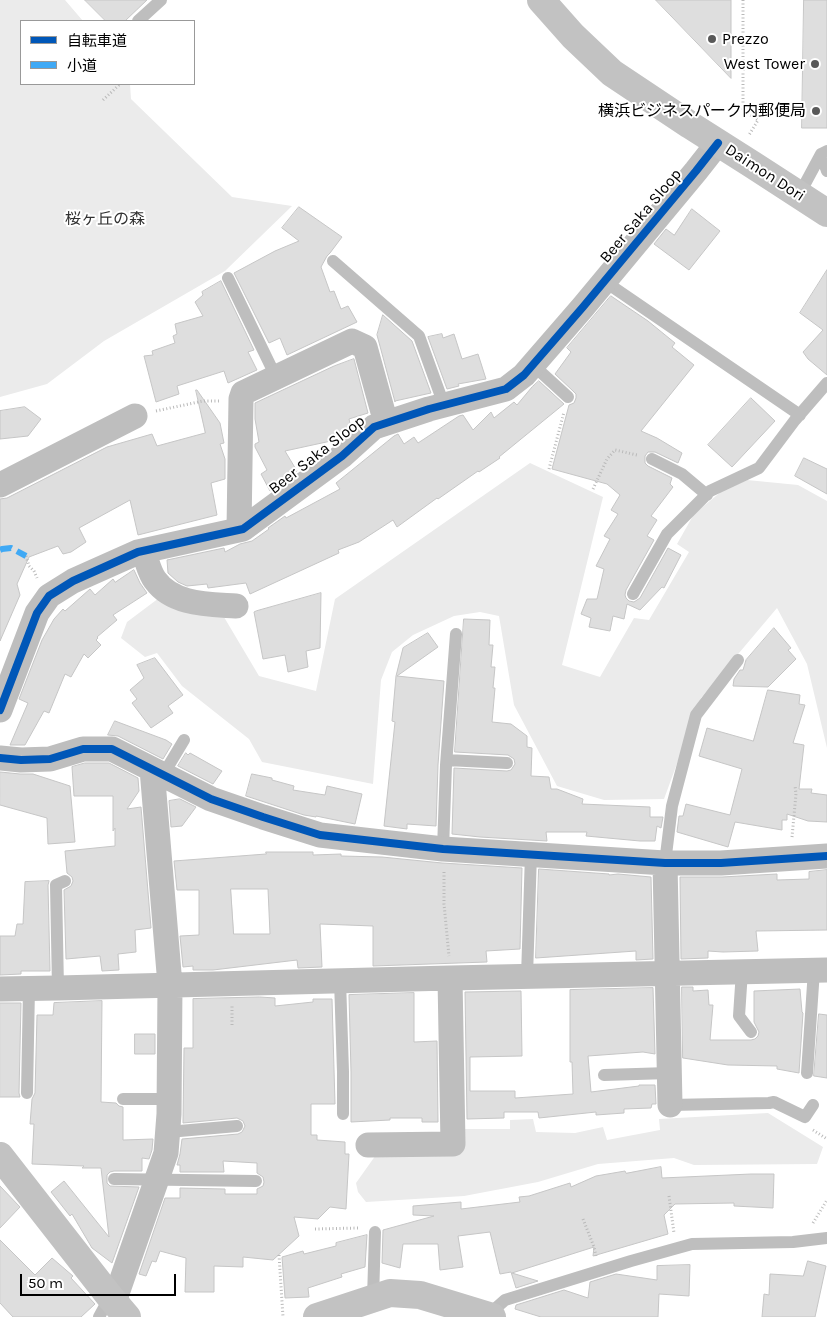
<!DOCTYPE html>
<html>
<head>
<meta charset="utf-8">
<style>
	body { margin:0 }
	#map { position:relative; width:827px; height:1317px; overflow:hidden; background:#fff; font-family:Karla,"Noto Sans JP",sans-serif }
	canvas { display:block }
	.legend { position:absolute; left:20px; top:20px; width:175px; height:65px; box-sizing:border-box; background:#fff; border:1px solid #999; margin:0; padding:6px 9px; list-style:none; font-size:15px; color:#000 }
	.legend li { display:flex; align-items:center; gap:10px; height:25px }
	.legend b { width:25px; border:1px solid #999 }
	.scale { position:absolute; left:20px; top:1274px; width:156px; height:22px; box-sizing:border-box; border:2px solid #000; border-top:0; padding-left:6px; font-size:15px; line-height:18px; white-space:nowrap; color:#000; -webkit-text-stroke:4px #fff; paint-order:stroke }
</style>
</head>
<body>
<div id="map">
<canvas width="827" height="1317"></canvas>
<ul class="legend">
<li><b style="height:6px;background:#0057b8"></b>自転車道</li>
<li><b style="height:6px;background:#3fa9f5"></b>小道</li>
</ul>
<div class="scale">50 m</div>
</div>
<script>
const ctx = document.querySelector('canvas').getContext('2d');
ctx.lineJoin = 'round';
function paint(path, color) { ctx.fillStyle = color; ctx.fill(path, 'evenodd'); }
function trace(path, color, width, dash) { ctx.strokeStyle = color; ctx.lineWidth = width; ctx.lineCap = dash ? 'butt' : 'round'; ctx.setLineDash(dash || []); ctx.stroke(path); }
function drawText(font, color, halo, rows, align = 'center') {
  ctx.font = font + ' Karla,"Noto Sans JP",sans-serif'; ctx.lineWidth = 4; ctx.setLineDash([]); ctx.textBaseline = 'middle'; ctx.strokeStyle = halo; ctx.fillStyle = color; for (const [text, x, y, turn = 0] of rows) {
    ctx.save(); ctx.translate(x, y); ctx.rotate((+turn || 0) * Math.PI / 180); ctx.textAlign = isNaN(turn) ? turn : align; if (halo) ctx.strokeText(text, 0, 0); ctx.fillText(text, 0, 0); ctx.restore();
  }
}
paint(new Path2D(`
	M0,0H65L83,21H21V84H130L131,99L232,197L292,206L225,271L104,341L47,384L0,397Z
	M530,463L603,497L562,665L600,677L634,618L649,620L689,552L677,544L694,514L722,491L747,480L798,485L827,501V748L807,664L777,608L701,698L664,799L604,800L557,786L514,705L499,616L480,612L454,616L413,635L392,652L381,680L373,784L262,762L249,739L182,686L157,653L145,657L121,638L127,622L159,598L221,612L259,676L316,691L335,599Z
	M768,1113L823,1147L817,1164L694,1165L674,1158L598,1164L538,1182L464,1196L366,1202L358,1192L356,1183L378,1152L461,1129H510V1120L533,1119L536,1132L575,1133L603,1127L607,1140L660,1130L659,1119Z`), '#ebebeb');
const building = new Path2D(`
	M85,0H147L125,21H106Z
	M656,0H731V78Z
	M804,0H827V128H802Z
	M299,207L342,237L330,253L327,256L321,267L330,292L334,291L341,309L348,306L357,322L287,355L280,338L269,343L234,273L275,251L299,241L282,228Z
	M692,209L720,231L689,270L654,244L666,229L674,235Z
	M827,270V375L808,359L803,352L823,330L800,313Z
	M221,281L254,350L248,352L257,370L228,383L224,371L177,386L179,394L156,402L144,356L153,355L152,351L175,343L173,336L177,334L175,324L203,316L195,302L203,295L202,292Z
	M611,296L648,321L675,343L672,347L694,365L641,431L657,438L682,453L678,463L655,452H648L645,456V463L648,466L672,478L670,484L673,487L651,516L657,520L647,536L654,540L626,590L625,595L626,598L629,601L634,602L640,598L668,548L681,555L664,588L662,587L640,610L627,604L624,619L613,616L610,631L589,627L591,618L581,614L587,599H597L604,569L596,566L610,539L604,536L618,514L611,510L620,495L607,484L552,469L569,405L574,403L576,398V394L573,391L555,374L571,352L567,348Z
	M383,315L412,341L431,393L395,401V402L377,335Z
	M442,334L443,338L454,334L462,359L478,354L486,379L458,384L459,386L447,389L428,337Z
	M354,359L368,413L349,419L351,428L347,432L330,435L331,441L285,451L297,471L270,491L261,474L267,470L255,447V444L259,442L255,419V403L334,366Z
	M539,381L564,404L499,457L500,458L479,472L478,471L438,499L437,498L397,527L393,520L359,542L338,550L339,553L250,594L246,583L208,588L207,584L187,586L178,582L168,573L167,560L224,548L225,552L240,544L252,541L269,529L268,528L285,516L286,518L340,489L336,483L394,436L398,434L404,444L414,437L418,443L459,416L463,415L473,430L491,412L494,418L514,402L517,405L532,387Z
	M196,390H197L220,423L224,443L220,444L225,459V479L211,483L217,515L138,535L130,500L79,528L86,542L71,552L63,554L58,546L29,557L17,584L20,595L0,641V499L7,498L107,447L152,434L157,446L205,433Z
	M751,398L775,421L732,467L708,445Z
	M25,407L41,419L28,436L0,439V411Z
	M804,458L827,469V494L795,476Z
	M134,570L140,583L147,593L113,615L117,620L97,637L98,638L96,640L101,645L88,658L84,654L71,677L65,674L49,713L44,711L25,745H10L28,703L19,699L42,640L54,619L63,609L65,611L90,589L95,595L113,579L115,582Z
	M321,593L320,648L306,651L308,667L288,672L285,655L263,659L254,612L256,611Z
	M464,619L490,620L489,645H493L491,667H495L493,688H495L492,722L511,724L527,736V747L532,748L531,776L549,777L551,789H557L583,799L582,804L650,807V817H663L661,828L657,826L655,841H640L586,836L587,832H546L547,841L480,837L452,834L454,768L507,771L511,770L515,764L514,759L508,755L455,752Z
	M774,628L791,648L788,650L796,659L768,687L733,686L734,679L740,670H743L746,660Z
	M428,633L438,647L397,676L444,681L438,765L436,826L407,824V829L384,826L395,722L392,721L396,676L403,648Z
	M155,658L183,695L168,706L173,713L151,728L132,703L137,699L130,690L144,678L137,665Z
	M768,690L800,695L799,704L805,705L793,743L804,745L799,789H812L811,793L827,795V822L808,821L787,814V820H782V830L735,822L728,847L677,832L679,816H683L686,804L730,815L742,769L699,756L707,728L753,741Z
	M115,721L166,740L172,744L163,759L118,736L108,735Z
	M186,753L188,755L190,753L222,771L213,784L178,766Z
	M85,763H109L138,778L139,791L127,809L141,807L151,928L135,930L136,952L118,954L119,970L102,971L100,956L66,959L64,890L71,886L73,881L72,877L67,873L65,851L115,846V828L113,831V796H74L72,767Z
	M0,772L20,774H33L70,786L75,842L48,844L47,818L0,805Z
	M252,774L272,778V780L294,786L293,790L325,795L327,786L362,794L355,824L316,816V817L304,815L246,796Z
	M180,799L196,807L182,826L171,827L169,801Z
	M266,852H313V855L341,854V856L382,857L442,863L522,868L520,949L486,951L487,962L373,966V926L320,924L322,967L298,968L297,960L213,970H193V966L183,967L180,936L199,935V890H177L174,861L266,854ZM231,889H268L270,934H234Z
	M539,869L609,874V875L618,874L651,877L653,959L636,960V951L536,958Z
	M827,870V930L756,931L758,951L723,952L708,951V958L681,959L680,877H722L777,874V880L809,879V872Z
	M49,881L48,885L50,971H21V974L0,975V936H15L17,924H23L25,882Z
	M682,987H693V991L708,990L709,1005H713L710,1040H751L755,1039L758,1036L759,1032L754,1022V991L800,989L802,1012L803,1013L799,1073L777,1069V1066L728,1065L683,1058Z
	M653,988L655,1054L643,1052L588,1056L591,1092L639,1086V1085H655L656,1104H652L651,1108L624,1109V1113L596,1115V1112L539,1118L538,1112H504V1118L467,1119L465,992L521,991L522,1056L470,1057V1091H515V1098L573,1094L572,1062H570V990Z
	M414,993V1042L437,1041L438,1122H422V1118H390V1120L351,1122V1072L349,995Z
	M260,997L275,998V1006L313,1002V999H332L335,1104H311V1135H317V1140L345,1142V1154H349L346,1209L330,1207L318,1219L294,1217L299,1236L273,1260L243,1257V1267L214,1266V1292H185L186,1258L160,1251L156,1262L152,1261L146,1276L139,1274L165,1198H180V1188L225,1189V1194H257V1189L263,1186L264,1182L263,1177L257,1173V1163L223,1161L224,1172H180V1165H177L180,1154L182,1139L238,1134L242,1132L245,1126L243,1121L237,1118L183,1123L184,1048H193V999Z
	M102,1001L101,1102L116,1103L119,1106L123,1107V1140L153,1139L152,1150L149,1159L142,1158V1171H114L110,1172L107,1175V1183L110,1186L139,1187L112,1263L92,1248L72,1214L70,1216L51,1192L64,1181L109,1237L101,1168H82L84,1166L32,1164L34,1124H30L32,1099L35,1093L37,1015H53L54,1003Z
	M0,1003H21L19,1093L20,1097H0Z
	M819,1014L827,1015V1078L814,1076Z
	M135,1034H155V1054H135Z
	M661,1167L662,1178L751,1174H774L773,1208L734,1206V1203L675,1204L664,1215L668,1234L593,1256L594,1247L512,1273L538,1281L516,1288L511,1272L500,1274L490,1232L458,1236L463,1267L440,1270L438,1244H403L400,1268L382,1263L383,1230L434,1216L413,1215V1206L461,1202V1209L520,1202L519,1197L529,1196L570,1183L571,1187L596,1176L625,1171L626,1173Z
	M0,1186L20,1207L0,1228Z
	M367,1235L365,1267L341,1274L342,1277L308,1288L309,1297L285,1298L282,1257L303,1251L304,1254L336,1246V1243Z
	M0,1240L35,1275L52,1258L73,1276L71,1278L95,1304L81,1317H13L0,1303Z
	M808,1261L826,1266L815,1317H762L764,1294L769,1295L770,1274L803,1276Z
	M690,1265L689,1296L659,1294L658,1317H541L515,1309L516,1305L564,1290L588,1298L590,1282L616,1274L657,1280V1266Z`);
paint(building, '#dedede');
trace(building, '#c6c6c6', 1);
trace(new Path2D(`
	M743,0V110L758,120L749,135
	M103,100L120,84
	M156,411L203,401H219
	M549,469L564,412
	M593,489L607,459L615,450L637,455
	M26,556L29,566L34,571L37,578
	M792,837L796,794L795,786
	M444,872V904L449,956
	M232,1025V1006
	M813,1130L827,1139
	M669,1196L674,1233
	M583,1219L594,1247L596,1256
	M813,1223L827,1200
	M315,1229L359,1228
	M279,1255L283,1317`), '#b9b9b9', 3, [1, 2.5]);
trace(new Path2D(`
	M138,21L161,0
	M821,154L827,171
	M799,195L821,154L827,151
	M333,261L419,336L444,405
	M228,278L276,377
	M604,281L800,415
	M533,365L568,397
	M652,459L682,474L707,495
	M633,594L667,534L710,491L759,468L795,420L827,383
	M447,760L507,763
	M163,775L184,740
	M443,849L446,765L456,634
	M665,863L672,806L696,715L738,660
	M742,971L739,1016L751,1032
	M527,976L531,854
	M340,980L343,1072V1114
	M58,988L56,885L65,881
	M807,1073L814,970
	M604,1075L669,1073
	M27,1093L29,988
	M123,1099H169
	M670,1105L769,1103L774,1102L805,1117L813,1105
	M168,1132L237,1126
	M114,1179L256,1181
	M373,1299L375,1232
	M487,1316L505,1300L631,1261L692,1244L793,1242L827,1238
	M99,1317L110,1297`), '#bebebe', 12);
trace(new Path2D(`
	M0,485L135,416
	M239,529L241,399L243,393L352,341L365,347L386,423
	M143,551C147,560 149,572 155,580C173,605 208,604 236,606
	M0,710L37,613L49,596L73,581L138,552L243,529L342,456L374,427L429,409L506,389L524,375L583,307L696,171L718,143
	M0,758L21,760L50,759L83,749H112L211,799L263,817L320,835L443,849L665,863H721L827,856
	M665,863L670,1105
	M0,989L58,988L450,978L827,970
	M368,1145L453,1144L450,978
	M114,1302L166,1153L169,1114L170,985L152,769`), '#bebebe', 25);
trace(new Path2D(`
	M541,0L573,36L612,73L690,125L753,165L827,213
	M0,1156L110,1297L127,1317
	M317,1317L390,1293L420,1295L492,1317`), '#c2c2c2', 28);
trace(new Path2D(`
	M0,550L2,549L11,548L26,556`), '#3fa9f5', 6, [12, 6]);
trace(new Path2D(`
	M0,710L37,613L49,596L73,581L138,552L243,529L342,456L374,427L429,409L506,389L524,375L583,307L696,171L718,143
	M0,758L21,760L50,759L83,749H112L211,799L263,817L320,835L443,849L665,863H721L827,856`), '#0057b8', 8);
for (const [x, y, r, color] of [
	[712,39,5,"#595959"],
	[815,64,5,"#595959"],
	[816,111,5,"#595959"]
]) { const dot = new Path2D(); dot.arc(x, y, r, 0, 2 * Math.PI); ctx.fillStyle = color; ctx.fill(dot); trace(dot, '#fff', 2); }
drawText('16px', '#000', '#fff', [
	["Prezzo",722,39,"left"],
	["West Tower",805,64],
	["横浜ビジネスパーク内郵便局",806,111]
], 'right');
drawText('16px', '#000', '#fff', [
	["Daimon Dori",765,173,33],
	["Beer Saka Sloop",641,216,-50],
	["Beer Saka Sloop",317,455,-38]
]);
drawText('16px', '#313131', '#fff', [
	["桜ヶ丘の森",105,219]
]);
</script>
</body>
</html>
